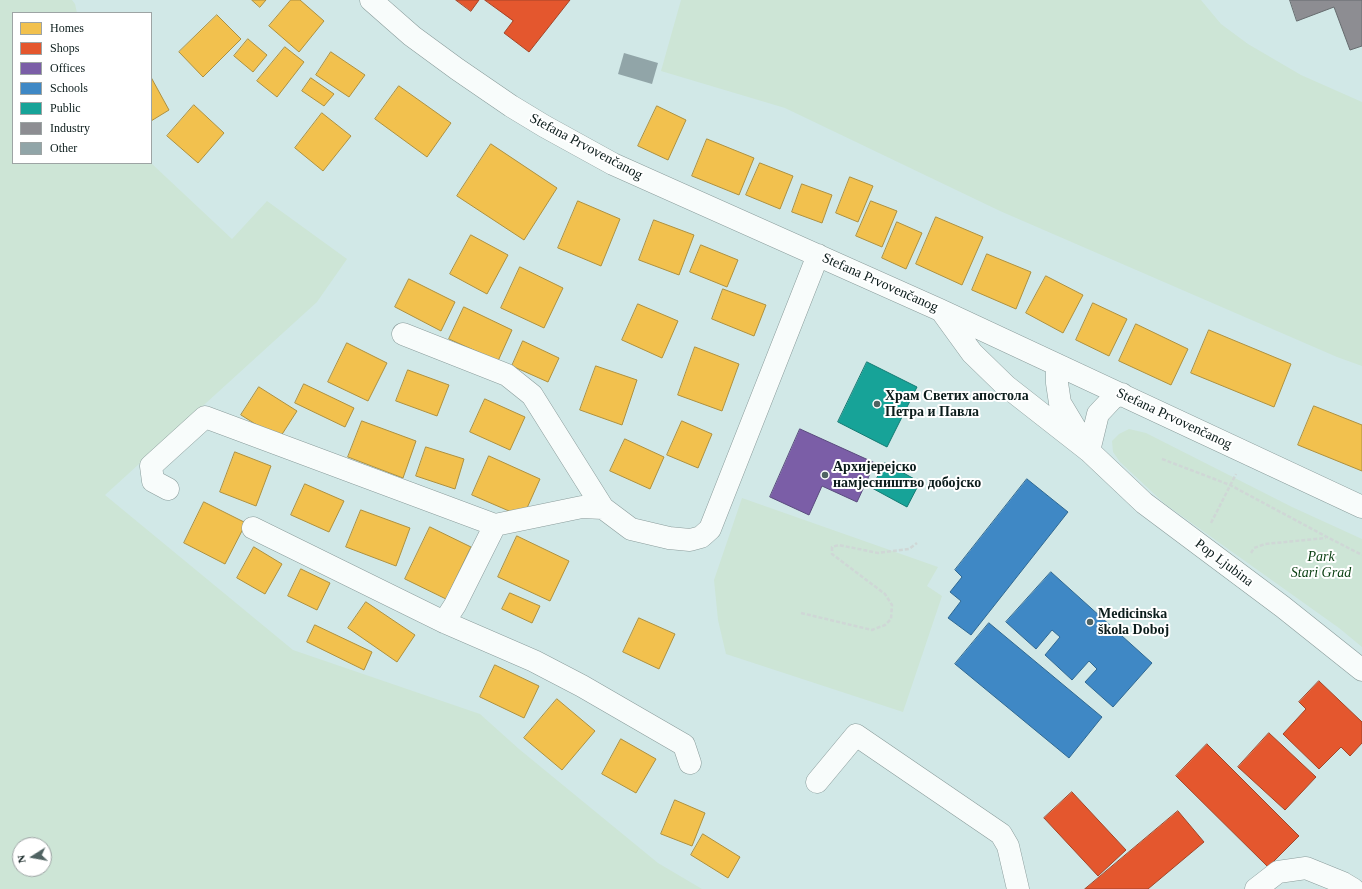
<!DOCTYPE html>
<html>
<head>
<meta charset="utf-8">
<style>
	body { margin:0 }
	#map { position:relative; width:1362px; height:889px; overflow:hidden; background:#d1e8e7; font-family:Georgia,serif }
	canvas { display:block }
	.legend { position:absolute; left:12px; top:12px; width:140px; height:152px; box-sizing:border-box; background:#fff; border:1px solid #9da4a4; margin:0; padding:5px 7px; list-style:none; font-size:12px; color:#0b1c1b }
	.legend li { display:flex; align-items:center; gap:8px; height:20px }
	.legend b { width:20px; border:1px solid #9da4a4 }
	.north { position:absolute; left:12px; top:837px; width:40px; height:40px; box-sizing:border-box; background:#fff; border:1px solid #9da4a4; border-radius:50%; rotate:259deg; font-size:11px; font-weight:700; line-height:16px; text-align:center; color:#0b1c1b }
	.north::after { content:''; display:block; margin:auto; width:14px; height:18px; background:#506362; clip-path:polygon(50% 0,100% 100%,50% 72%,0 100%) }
</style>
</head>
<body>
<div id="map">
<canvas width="1362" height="889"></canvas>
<ul class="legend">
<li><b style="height:11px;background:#f2c14e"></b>Homes</li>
<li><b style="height:11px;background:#e4572e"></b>Shops</li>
<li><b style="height:11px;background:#7b5ea7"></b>Offices</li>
<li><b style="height:11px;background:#3f88c5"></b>Schools</li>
<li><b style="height:11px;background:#17a398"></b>Public</li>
<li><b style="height:11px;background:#8d8d92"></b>Industry</li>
<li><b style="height:11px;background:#91a5a8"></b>Other</li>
</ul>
<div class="north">N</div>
</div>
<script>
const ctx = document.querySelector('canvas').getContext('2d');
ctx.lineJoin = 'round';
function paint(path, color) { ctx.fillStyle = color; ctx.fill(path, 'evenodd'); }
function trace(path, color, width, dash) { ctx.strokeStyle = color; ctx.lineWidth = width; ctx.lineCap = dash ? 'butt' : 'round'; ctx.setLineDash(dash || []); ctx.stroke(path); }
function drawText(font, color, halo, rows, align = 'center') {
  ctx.font = font + ' Georgia,serif'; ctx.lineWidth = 4; ctx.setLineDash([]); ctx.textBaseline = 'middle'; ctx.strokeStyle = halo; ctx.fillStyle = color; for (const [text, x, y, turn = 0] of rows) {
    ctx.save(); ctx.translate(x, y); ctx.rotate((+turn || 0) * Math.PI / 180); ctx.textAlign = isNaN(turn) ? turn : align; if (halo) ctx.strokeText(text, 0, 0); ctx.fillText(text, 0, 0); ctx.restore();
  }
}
paint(new Path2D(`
	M0,0H72L75,4L77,13H13V163H151L232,239L267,201L347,259L317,302L105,495L293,650L480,714L519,749L658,863L702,889H0ZM20,845H44V869H20Z
	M681,0H1201L1221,24L1248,44L1301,75L1362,102V366L1337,357L1000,211L785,108L661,71Z
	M1129,429L1146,433L1292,507L1362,539V647L1339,628L1165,504L1120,462L1113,452L1112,441L1119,434Z
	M742,498L938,567L927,586L942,596L903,712L726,654L718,620L714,580Z`), '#cde5d6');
const homes = new Path2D(`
	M252,0H266L260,7Z
	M291,0H300L324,21L299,52L269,26Z
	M217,15L241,39L203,77L179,52Z
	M248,39L267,55L253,72L234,56Z
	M285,47L304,62L277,97L257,81Z
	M331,52L365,75L349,97L316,75Z
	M311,78L334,94L324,106L302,91Z
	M152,79L169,110L151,121V80Z
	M399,86L451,123L427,157L375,119Z
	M194,105L224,133L198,163L167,136Z
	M657,106L686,120L668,160L638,146Z
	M322,113L351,136L323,171L295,148Z
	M707,139L754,158L739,195L692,176Z
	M491,144L557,188L524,240L457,196Z
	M760,163L793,176L780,209L746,195Z
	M850,177L873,186L858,222L836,213Z
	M802,184L832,195L822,223L792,212Z
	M578,201L620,219L601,266L558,248Z
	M871,201L897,211L882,247L856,236Z
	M936,217L983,237L962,285L916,264Z
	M654,220L694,235L679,275L639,260Z
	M897,222L922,233L906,269L882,258Z
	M471,235L508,255L487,294L450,274Z
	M701,245L738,260L727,287L690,272Z
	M987,254L1031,272L1016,309L972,290Z
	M520,267L563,288L544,328L501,308Z
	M1046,276L1083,295L1063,333L1026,313Z
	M409,279L455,302L441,331L395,307Z
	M723,289L766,305L754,336L712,319Z
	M1093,303L1127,319L1109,356L1076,340Z
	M638,304L678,321L662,358L622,340Z
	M464,307L512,330L498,361L449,339Z
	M1136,324L1188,349L1171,385L1119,361Z
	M1209,330L1291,364L1274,407L1191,373Z
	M523,341L559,358L548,382L512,366Z
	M347,343L387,363L368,401L328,382Z
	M695,347L739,364L722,411L678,395Z
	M596,366L637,380L622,425L580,410Z
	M408,370L449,385L437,416L396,401Z
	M304,384L354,408L345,427L295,403Z
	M259,387L297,411L279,439L241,415Z
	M485,399L525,417L510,450L470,432Z
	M1314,406L1362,425V471L1298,445Z
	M362,421L416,441L403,478L348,457Z
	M682,421L712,434L698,468L667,455Z
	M625,439L664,457L650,489L610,471Z
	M426,447L464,459L455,489L416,476Z
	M235,452L271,466L256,506L220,492Z
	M489,456L540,479L523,517L472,495Z
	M305,484L344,501L329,532L291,515Z
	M204,502L246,523L225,564L184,543Z
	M361,510L410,528L396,566L346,547Z
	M430,527L471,547L446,599L405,579Z
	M517,536L569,561L550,601L498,577Z
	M254,547L282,564L265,594L237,578Z
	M301,569L330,583L317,610L288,596Z
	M510,593L540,606L532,623L502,609Z
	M366,602L415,635L397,662L348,628Z
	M639,618L675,634L659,669L623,652Z
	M315,625L372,652L364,670L307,642Z
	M495,665L539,686L524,718L480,697Z
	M557,699L595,731L562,770L524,738Z
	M621,739L656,759L636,793L602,774Z
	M675,800L705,813L692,846L661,834Z
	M703,834L740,857L728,878L691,855Z`);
paint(homes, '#f2c14e');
trace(homes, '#ad903f', 1);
const shops = new Path2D(`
	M456,0H479L471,11Z
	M485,0H570L529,52L504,33L513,21Z
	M1319,681L1362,722V743L1350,756L1341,747L1319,769L1283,734L1306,709L1299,702Z
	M1269,733L1316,777L1285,810L1238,767Z
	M1207,744L1299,836L1268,867L1176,776Z
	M1072,792L1126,850L1098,876L1044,818Z
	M1178,811L1204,842L1148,889H1085Z`);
paint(shops, '#e4572e');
trace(shops, '#a34528', 1);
const offices = new Path2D(`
	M800,429L875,463L857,502L822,486L809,515L770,497Z`);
paint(offices, '#7b5ea7');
trace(offices, '#594a7d', 1);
const schools = new Path2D(`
	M1027,479L1068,512L971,635L948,618L961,601L950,592L962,577L955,570Z
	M1051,572L1152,663L1113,707L1085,682L1097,669L1089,661L1072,680L1045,655L1060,637L1052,630L1036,649L1006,622Z
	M989,623L1102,717L1069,758L955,664Z`);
paint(schools, '#3f88c5');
trace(schools, '#2f6892', 1);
const public = new Path2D(`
	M867,362L917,387L887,447L838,422Z
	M885,463L920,482L907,507L872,488Z`);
paint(public, '#17a398');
trace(public, '#137a72', 1);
const industry = new Path2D(`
	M1290,0H1362V46L1350,50L1334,7L1297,21Z`);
paint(industry, '#8d8d92');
trace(industry, '#666b6e', 1);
paint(new Path2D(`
	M624,53L658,63L652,84L618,74Z`), '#91a5a8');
const minor = new Path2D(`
	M371,0L412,36L457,69L511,106L544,126L613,164L940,310L1362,507
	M943,313L972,353L1006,386L1089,451L1144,503L1283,607L1362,670
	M403,334L507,375L532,395L603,508
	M1057,365V383L1060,403L1081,438
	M1089,451L1098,414L1113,398L1122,394
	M168,489L153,481L151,466L205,417L495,525
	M253,528L444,622L534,661L582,686L684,745L690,763
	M444,622L455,605L495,525L582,507L603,508L631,529L669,538L690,540L701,537L710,529L818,255
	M817,782L856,735L1001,834L1008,846L1018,889
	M1256,889L1278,872L1306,868L1343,883L1353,889`);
trace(minor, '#8a9c9b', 23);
trace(new Path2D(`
	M1162,459L1230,485L1327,537L1362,555
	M1211,523L1236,474
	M1251,553L1254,548L1265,544L1326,538
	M801,613L872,630L885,625L891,619L892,605L885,594L832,554V547L839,545L878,553L909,549L917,543`), '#cfd7d6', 2.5, [4, 2]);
trace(minor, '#f8fcfb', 22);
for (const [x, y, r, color] of [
	[877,404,4,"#506362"],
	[825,475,4,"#506362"],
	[1090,622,4,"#506362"]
]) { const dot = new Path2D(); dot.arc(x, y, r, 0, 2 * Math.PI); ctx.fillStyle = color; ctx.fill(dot); trace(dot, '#fff', 1.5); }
drawText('14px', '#0b1c1b', '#fff', [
	["Stefana Prvovenčanog",586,147,28],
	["Stefana Prvovenčanog",880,283,24],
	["Stefana Prvovenčanog",1174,419,25],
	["Pop Ljubina",1224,563,37]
]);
drawText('bold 14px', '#0b1c1b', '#fff', [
	["Храм Светих апостола",885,396],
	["Петра и Павла",885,412],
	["Архијерејско",833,467],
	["намјесништво добојско",833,483],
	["Medicinska",1098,614],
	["škola Doboj",1098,630]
], 'left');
drawText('italic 14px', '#083e10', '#fff', [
	["Park",1321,557],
	["Stari Grad",1321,573]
]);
</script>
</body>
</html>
